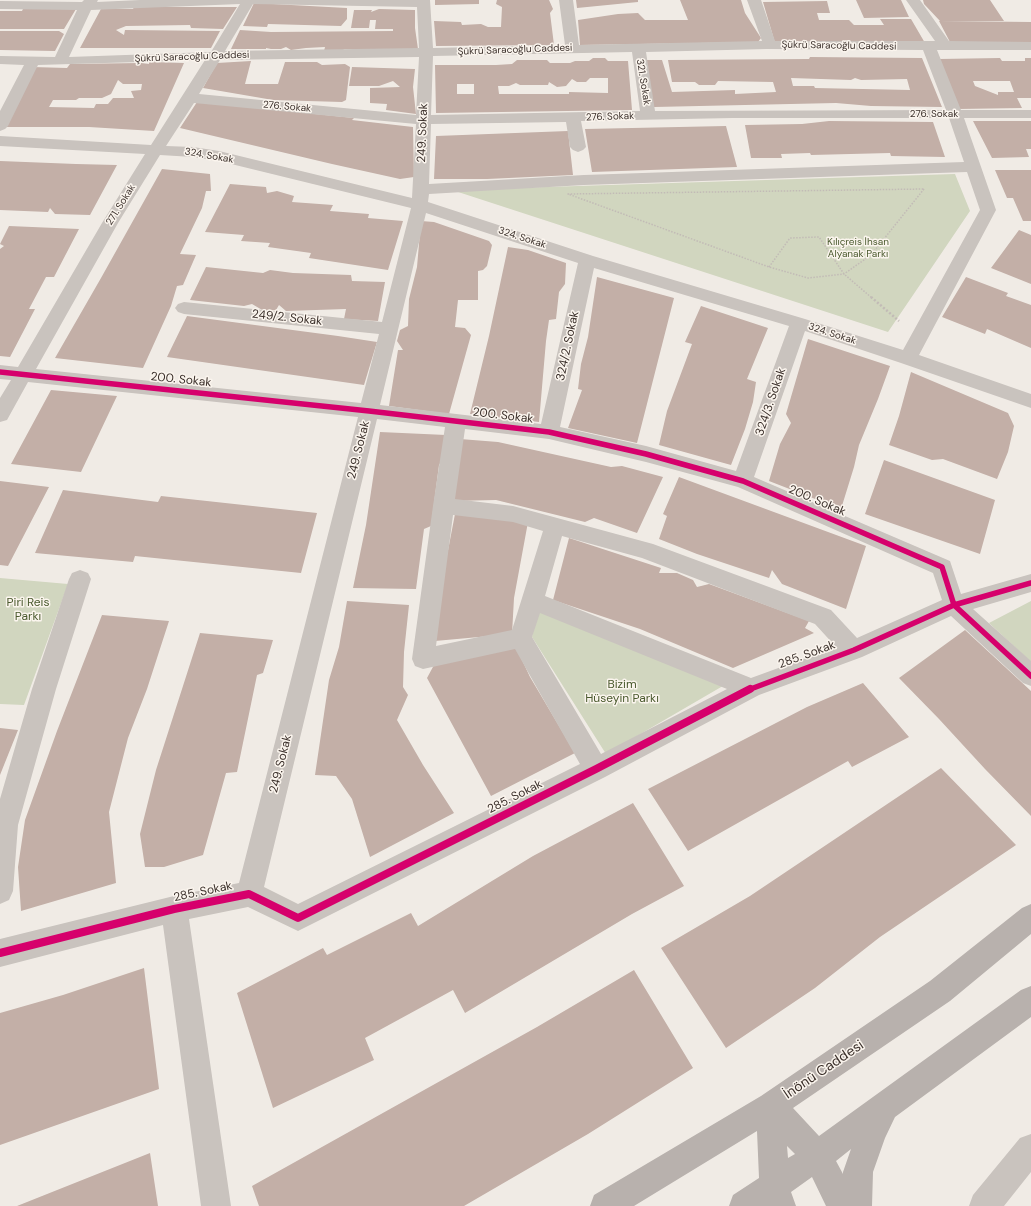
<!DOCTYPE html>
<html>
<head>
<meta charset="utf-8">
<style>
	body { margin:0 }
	canvas { display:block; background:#f0ebe5 }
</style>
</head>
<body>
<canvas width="1031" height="1206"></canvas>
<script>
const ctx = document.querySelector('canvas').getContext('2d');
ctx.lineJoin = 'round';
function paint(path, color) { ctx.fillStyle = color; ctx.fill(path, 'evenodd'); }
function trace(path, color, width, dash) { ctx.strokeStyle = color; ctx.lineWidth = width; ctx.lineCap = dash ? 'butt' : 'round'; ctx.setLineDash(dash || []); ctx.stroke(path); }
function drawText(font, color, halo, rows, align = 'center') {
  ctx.font = font + ' "DM Sans",sans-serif'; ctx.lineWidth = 3; ctx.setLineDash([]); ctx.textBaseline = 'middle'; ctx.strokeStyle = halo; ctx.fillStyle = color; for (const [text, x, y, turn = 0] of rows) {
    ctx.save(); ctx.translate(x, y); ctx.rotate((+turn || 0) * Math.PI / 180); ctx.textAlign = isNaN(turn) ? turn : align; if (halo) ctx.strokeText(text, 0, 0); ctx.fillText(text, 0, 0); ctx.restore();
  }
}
paint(new Path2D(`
	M955,174L970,211L888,332L452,190Z
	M0,578L68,584L24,705L0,704Z
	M1031,601V662L989,623Z
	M537,608L728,683L606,754L532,637Z`), '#d1d6bf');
paint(new Path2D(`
	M435,0H479V4L435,5Z
	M497,0H549L553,9L550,13L554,45L436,46L434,21L461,22L462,25L481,24L488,27H501L502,7L496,4Z
	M576,0H638V2L577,8Z
	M680,0H741L745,13L761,38L758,42L580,45L578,20L618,14L638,13L645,20H688Z
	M856,0H901L909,17L864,18Z
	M923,0H990L1004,21H940L924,4Z
	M827,1L830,13H817L819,20H849L854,25H884L880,19H911L925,43H775L763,2Z
	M254,3L347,8V19L341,26L268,24L267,27L243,26Z
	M134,7H237L223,29L191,28L190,25L126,26L116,30L124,35L125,30L220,31L211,48H80L101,9H133Z
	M23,9H76L64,29H0V11H22Z
	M379,9L415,10V28L418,49H345L338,52L324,51L325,47L306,48L291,50L286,47L281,49H271L266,48V49H231L240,30L271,32L393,31V29H375L376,20H370L369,28H351L354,10H372L371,12Z
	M939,21L1031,22V42H950Z
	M0,31H59L64,34L55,51L0,50Z
	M810,57L922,58L942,107L871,106L836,103L654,107L644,60H662L672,92L735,90V94L776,92L773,82L718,81L715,85H699L695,82H672L668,60L809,59ZM791,78L851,80L855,78L861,80L907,79L910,90L815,88L814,86H793Z
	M593,58H605L608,61H628L632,110L436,113L435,65H496L512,64L517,60H547L550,63H570L575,61H589ZM590,78H608V93L569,92V94H499L498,86H509L516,83L520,85H548L549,82L557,87L566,86L572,79L577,82H586ZM457,84H474V94H457Z
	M1000,58L1002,61H1025V58H1031V98H1017L1022,108L958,109L939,59ZM973,81H1010L1014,92H998V95L975,86Z
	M251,61L245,84H278L285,62H317L322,65L345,64L350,67L346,100L342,102L273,100L203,88L217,63Z
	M149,62L184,63L154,131L89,127H6L32,67L67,68L70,64L141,63L149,64ZM118,80L123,84H142L141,90L131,91L134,98H113L108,104H96L94,108L49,107L53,100H76L79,98H102L111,94Z
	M352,67L415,69L413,87L416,114L386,110L387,104L370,103V88L400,87L393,81L379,86H349Z
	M197,102L354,118L352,120L413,127L414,177L400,179L332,164L180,128Z
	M829,121L933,122L945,157L891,156L890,153L811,155L810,153L781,154L782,158H751L745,125L802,124Z
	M973,121H1031V149H1026L1029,157L992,158Z
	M726,126L737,167L592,172L585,129Z
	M568,131L573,175L487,179H434L436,136Z
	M0,161L76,164L117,165L90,215L55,214L50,208L48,212L0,210Z
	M162,169L210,174L211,191H206L202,208L180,254L196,255L183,285L177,286L171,306L143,368L55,358L101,278Z
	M995,170H1031V221H1023L1013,198H1007Z
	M230,184L266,187L267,193L277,191L294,196L292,202L333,205L330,211L369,214L368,218L403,221L388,270L309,258L311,253L268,247L270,243L241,241L244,235L205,232Z
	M421,221L434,222L489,241L492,245L487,266L483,270L478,271V300H458L455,327L465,328L471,335L449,414L389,406L398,350H403L397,341L400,330L408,326L409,299L417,267Z
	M9,226L79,229L54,277H46L29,309H35L10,357L0,356V249L4,246L0,244Z
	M1019,230L1031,235V284L991,268Z
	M508,247L528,250L566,263L565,284L559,292L556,319L549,320L546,341L539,422L470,414L489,336Z
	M206,267L263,273L270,270L293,273L351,275L352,281L385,282L378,321L344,319L346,309L286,311L279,305L276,310L264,311L252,304L244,306L190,300Z
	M597,277L674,298L637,443L568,428L582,390L578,389L581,364L588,337Z
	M966,277L1008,293L1006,296L1031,305V348L987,329L985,334L942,317Z
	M701,306L768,328L747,379L756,382L753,402L745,429L731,465L659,445L667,411L692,344L685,342Z
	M187,316L338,336L377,342L364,385L167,357Z
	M808,339L890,366L878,399L859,445L854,467L841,509L769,481L780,444L791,423L786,414Z
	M911,372L1008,413L1014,426L1008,452L997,479L943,459L932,460L889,445L899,416Z
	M51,390L117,396L81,472L11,464Z
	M380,432L446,435L443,458L439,465L431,526L424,529L416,589L353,588L366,525Z
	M460,439L498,442L611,467L622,466L663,477L637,533L594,518L585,522L496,500L451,501Z
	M884,460L995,500L980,554L865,514Z
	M679,477L866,546L846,609L782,584L772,570L769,578L697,554L659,539L667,516L663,514Z
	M0,481L49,487L8,566L0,565Z
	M63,490L158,502L161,496L317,513L301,573L135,556L133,562L35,553Z
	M455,514L528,522L514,598L512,634L435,641L440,592Z
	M569,538L661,568L659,573H677L693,580L697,587L709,584L809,621L805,628L814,633L733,668L640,629L553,600Z
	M347,601L409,605L404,652L403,687L408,695L397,720L423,765L454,813L370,857L352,799L336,776L315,775L329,680L339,647Z
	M102,615L169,621L147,689L128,738L109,812L116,883L21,911L18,867L25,820L57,731Z
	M965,630L1031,691V816L985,769L939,719L899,678Z
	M200,633L273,640L263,673L257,675L237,772L226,773L203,855L164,867H145L140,834L156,770Z
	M516,647L530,677L575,753L491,796L427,678L434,665Z
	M863,683L909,737L852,767L848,761L688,851L648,789L807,707Z
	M0,728L18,730L0,775Z
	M941,768L1016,845L880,937L815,988L726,1048L661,948L750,896Z
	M633,803L684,886L632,914L465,1013L453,990L365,1038L374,1060L273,1108L237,993L323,948L327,955L411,913L418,926L533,856Z
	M144,968L159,1089L0,1145V1013L63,995Z
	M634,970L693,1068L588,1134L464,1206H259L252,1186L537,1027Z
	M150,1153L158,1206H17Z`), '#c3afa7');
trace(new Path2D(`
	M924,189L871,255L844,274L808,278L769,267L568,194Z
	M769,267L790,238L819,237L844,274L872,298`), '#c2bbb6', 1.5, [1.5, 1.5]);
trace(new Path2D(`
	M871,297L899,321`), '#c2bbb6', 2.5, [2, 2]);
paint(new Path2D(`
	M84,0H98L97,2L140,0H430L433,48L565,45L559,0H573L579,45L762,41L747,0H761L775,41H935L906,0H920L949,41L1031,42V50H937L961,110H1031V118H964L996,210L919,355L1031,394V408L901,363L805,331L754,477L950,561L961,594L1031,574V592L973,609L1031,661V686L1023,683L951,616L862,657L759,695L605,777L298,931L248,907L189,919L231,1206H201L163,925L0,967V939L174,896L239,883L358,417L28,382L7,420L0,422V398L11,380L0,379V365L18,367L102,223L145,154L0,146V136L151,145L205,60L38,65L8,126L5,129L0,131V111L24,65L0,64V56L55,57L77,10L0,9V1L82,2ZM240,4L211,52L69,57L91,10ZM253,4L417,7L419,48L225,51ZM767,49L923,50L946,110L655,111L646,52ZM632,52L640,111L431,115L433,56ZM419,57L416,115L199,94L220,60ZM194,103L416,124L412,198L219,151L193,147L166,146ZM733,118H949L964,162L584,175L429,184L431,124L566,122L570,147L573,150L578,152L583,150L586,147L581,121ZM160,155L193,157L219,161L411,208L382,322L184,302L178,304L175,308L178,312L184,314L379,334L361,403L36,369L118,223ZM967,172L980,210L903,350L805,319L593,256L428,202L429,194L584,185ZM426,213L578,263L541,424L380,405ZM594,268L789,326L736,471L646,446L560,427ZM377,419L445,427L433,506L412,659L415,666L423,669L515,649L580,764L298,904L264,887ZM465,429L549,439L646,462L738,487L933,573L942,600L857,638L831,610L653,544L513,506L455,499ZM453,515L513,522L543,531L512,630L436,646ZM562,536L642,558L815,624L836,647L751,678L545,596ZM540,613L727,689L601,754L532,637Z
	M80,570L88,573L91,579L56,689L18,825L13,891L9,900L0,904V799L32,689L69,579L72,573Z
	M1031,1134V1172L1004,1206H969L973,1195L1020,1138Z`), '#c9c3be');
paint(new Path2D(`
	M1031,904V934L950,1001L793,1108L819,1136L1021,990L1031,986V1017L895,1117L885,1138L873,1172L872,1206H826L812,1177L791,1192L796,1206H729L733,1195L759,1178L757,1131L634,1206H590L594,1195L761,1096L930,981L1022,908ZM787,1146L795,1154L788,1158ZM851,1149L843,1172V1174L836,1161Z`), '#b8b1ad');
trace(new Path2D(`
	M0,372L369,411L549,432L646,454L743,481L942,567L954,605L1031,676
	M748,690L854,650L954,605L1031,583`), '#d6006c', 5.5);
trace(new Path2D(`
	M0,953L174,909L249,894L298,918L596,769L750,689`), '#d6006c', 8);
drawText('10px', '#3b302b', '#fbf5ee', [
	["Şükrü Saracoğlu Caddesi",839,46,1],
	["Şükrü Saracoğlu Caddesi",515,50,-2],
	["Şükrü Saracoğlu Caddesi",192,57,-2],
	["321. Sokak",643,82,81],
	["276. Sokak",287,107,5],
	["276. Sokak",934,114],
	["276. Sokak",610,117,-2],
	["324. Sokak",209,156,10],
	["271. Sokak",121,205,-58],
	["324. Sokak",522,238,18],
	["324. Sokak",832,334,18]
]);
drawText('10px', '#4a5a2e', '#fbf5ee', [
	["Kılıçreis İhsan",858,242],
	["Alyanak Parkı",858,254]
]);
drawText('12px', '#3b302b', '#fbf5ee', [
	["249. Sokak",423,133,-88],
	["249/2. Sokak",287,318,6],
	["324/2. Sokak",568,346,-78],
	["200. Sokak",181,380,6],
	["324/3. Sokak",771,402,-71],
	["200. Sokak",503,416,7],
	["249. Sokak",359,450,-76],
	["200. Sokak",817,501,23],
	["285. Sokak",807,655,-20],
	["249. Sokak",281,764,-76],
	["285. Sokak",515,797,-27],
	["285. Sokak",203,892,-12]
]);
drawText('12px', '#4a5a2e', '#fbf5ee', [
	["Piri Reis",28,603],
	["Parkı",28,617],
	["Bizim",622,685],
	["Hüseyin Parkı",622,699]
]);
drawText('14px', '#3b302b', '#fbf5ee', [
	["İnönü Caddesi",824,1070,-34]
]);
</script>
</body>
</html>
